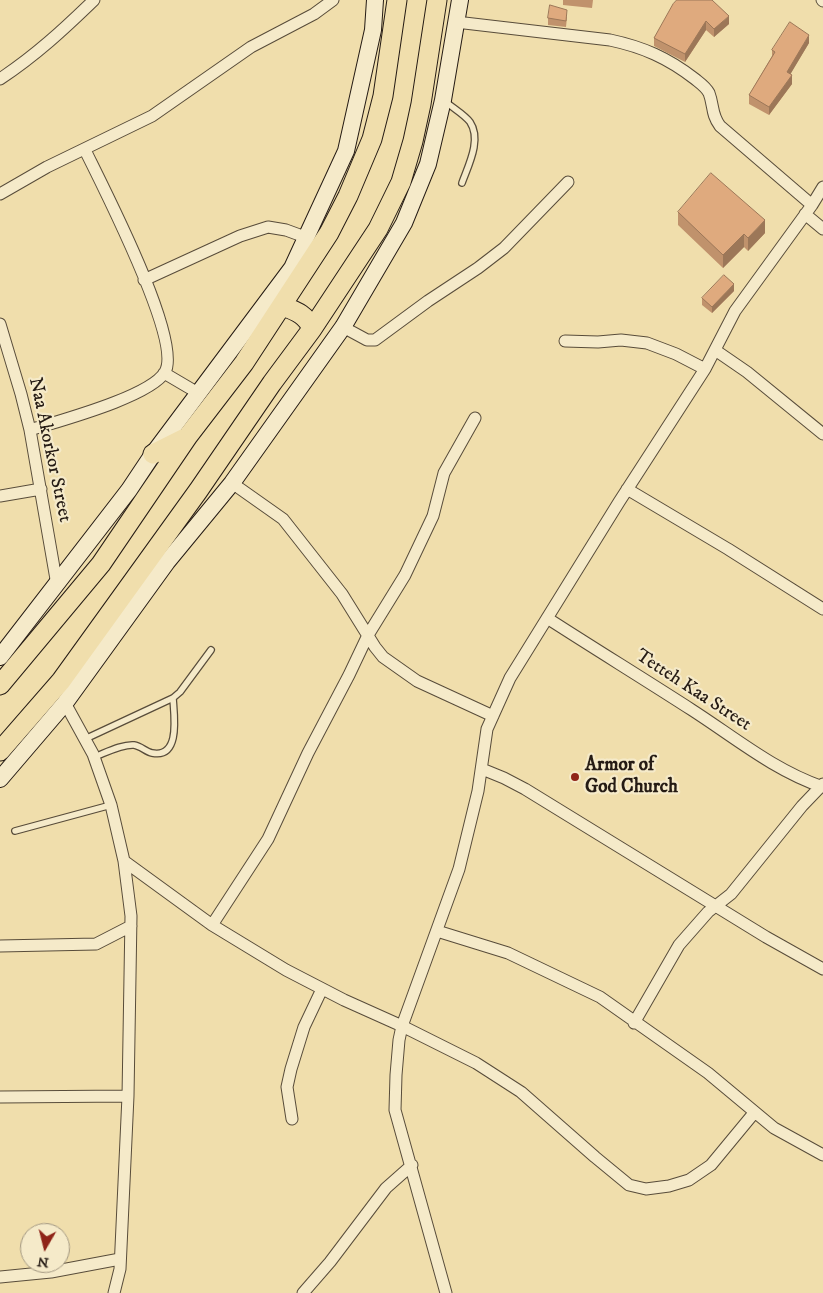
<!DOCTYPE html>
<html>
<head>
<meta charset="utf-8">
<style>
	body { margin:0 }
	#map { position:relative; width:823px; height:1293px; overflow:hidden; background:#f0deac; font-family:"IM FELL DW Pica",serif }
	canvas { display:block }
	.north { position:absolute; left:20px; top:1223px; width:50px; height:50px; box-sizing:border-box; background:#f5eac9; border:1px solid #a29781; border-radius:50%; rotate:188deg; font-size:14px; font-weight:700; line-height:20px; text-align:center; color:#251b14 }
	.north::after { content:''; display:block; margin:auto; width:18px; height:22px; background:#8f2418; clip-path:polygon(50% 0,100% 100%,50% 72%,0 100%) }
</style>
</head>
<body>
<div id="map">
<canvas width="823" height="1293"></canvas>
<div class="north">N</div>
</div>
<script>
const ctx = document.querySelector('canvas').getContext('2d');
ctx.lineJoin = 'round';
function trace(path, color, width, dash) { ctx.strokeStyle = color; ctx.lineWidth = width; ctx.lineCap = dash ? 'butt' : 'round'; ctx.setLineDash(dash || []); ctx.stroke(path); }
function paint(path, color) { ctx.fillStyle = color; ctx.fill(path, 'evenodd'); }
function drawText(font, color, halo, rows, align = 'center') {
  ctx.font = font + ' "IM FELL DW Pica",serif'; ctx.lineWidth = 4.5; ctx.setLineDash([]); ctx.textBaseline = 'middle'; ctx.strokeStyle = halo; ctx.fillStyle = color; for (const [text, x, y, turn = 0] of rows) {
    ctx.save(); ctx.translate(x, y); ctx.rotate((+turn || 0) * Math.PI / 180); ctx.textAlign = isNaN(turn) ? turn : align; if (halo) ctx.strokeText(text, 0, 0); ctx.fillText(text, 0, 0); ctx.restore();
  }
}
const lane = new Path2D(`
	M446,102C453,108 465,115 470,122C482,140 468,166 462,183
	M85,739L173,698L180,692L211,650
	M94,757C105,753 122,744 134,745C141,746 146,752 152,753C181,759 174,715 173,698
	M15,831L111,805`);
const street = new Path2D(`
	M822,0L823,1
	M456,22L610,40C643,47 668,58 695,79C700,83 706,87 709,93C714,106 711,114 720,126L812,205
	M0,79C36,55 63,30 94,0
	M0,194L47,167L152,116L251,47L314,14L333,0
	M805,214L823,229
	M144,280L240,236L268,227L286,230L305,237
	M0,324L21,394L30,430L57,585
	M343,327L367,340H375L428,301L478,268L504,248L568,182
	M565,341L598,342L621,340L647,343L676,354L705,369
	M715,350L747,372L823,434
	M164,373L198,393
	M30,430C58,421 150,397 165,372C183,341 102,185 85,150
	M232,483L283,519L342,594L375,647L383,657L417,681L493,716
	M627,489L728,549L823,609
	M0,496L41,489
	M547,618C595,649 644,679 692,710C734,737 775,771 823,787
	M65,703L93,754L111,805L124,861L131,916L128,1096L120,1269L114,1293
	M482,769L504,778L525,789L766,937L823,969
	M124,861L212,925L286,970L344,1000L402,1026L476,1063L521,1092L595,1157L629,1185L646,1189L669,1186L689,1180L711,1165L754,1113
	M212,925L268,839L308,753L349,675L368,635L405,575L433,516L444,473L475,418
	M437,931L508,953L600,997L708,1073L774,1128L823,1155
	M0,946L96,944L131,926
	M634,1023L679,945L708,912L731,894L802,806L823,784
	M0,1097L128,1096
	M292,1119L287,1087L291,1069L304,1027L322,989
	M0,1277L51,1272L120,1259
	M303,1293L330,1262L386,1188L412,1165
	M446,1293L395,1110L396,1075L399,1040L402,1026L459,869L478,791L487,729L510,678L619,502L705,369L735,311L812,205L823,187`);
const secondary = new Path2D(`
	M0,657L129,490L153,454L292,268L346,151L373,30L375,0
	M0,779L65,703L167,562L232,483L343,327L404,223L428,164L443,100L460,0`);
const primary = new Path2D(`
	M283,306C296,311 307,315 312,329
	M153,454L187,437
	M0,685L101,564L188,436L244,363L329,233L348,196L372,139L383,96L397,0
	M0,751L61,681L198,491L272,383L312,329L378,229L401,182L413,141L421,104L437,0`);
trace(lane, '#584c3a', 8);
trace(street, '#584c3a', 13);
trace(secondary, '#251b14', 18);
trace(primary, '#251b14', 21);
trace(lane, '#f5eac9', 5.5);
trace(street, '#f5eac9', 11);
trace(secondary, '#f5eac9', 16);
trace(primary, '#f0deac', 19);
paint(new Path2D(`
	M563,0H593L592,8L563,5Z
	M677,0L729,24L714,37L706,30L685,62L654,46V38Z
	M567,17L566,27L548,25V18Z
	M809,43L790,74L792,84L769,115L749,104V95L772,56V50Z
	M678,212L765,233L748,251L744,247L723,268L678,225Z
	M734,291L712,313L702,305V298Z`), '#c0926c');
paint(new Path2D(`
	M729,16V24L714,37V29Z
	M706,21V30L685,62V54Z
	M809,35V43L787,80V72Z
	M792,75V84L769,115V107Z
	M765,220V233L748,251V238Z
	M744,234V247L723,268V255Z
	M734,284V291L712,313V307Z`), '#9c7758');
const building = new Path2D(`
	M677,0H712L729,16L714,29L706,21L685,54L654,38L673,4Z
	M550,5L567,10L566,21L548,18Z
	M790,22L809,35L787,72L792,75L769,107L749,95L775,52L772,50Z
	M711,173L765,220L748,238L744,234L723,255L678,212Z
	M724,275L734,284L712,307L702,298Z`);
paint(building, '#dfaa7e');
trace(building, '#9c7758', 1);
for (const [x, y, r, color] of [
	[575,777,5,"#8f2418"]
]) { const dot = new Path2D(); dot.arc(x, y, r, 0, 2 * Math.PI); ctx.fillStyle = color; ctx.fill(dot); trace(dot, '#f5eac9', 2); }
drawText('19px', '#251b14', '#f5eac9', [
	["Naa Akorkor Street",49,450,78],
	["Tetteh Kaa Street",693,691,33]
]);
drawText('bold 19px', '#251b14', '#f5eac9', [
	["Armor of",585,766],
	["God Church",585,788]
], 'left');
</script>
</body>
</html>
